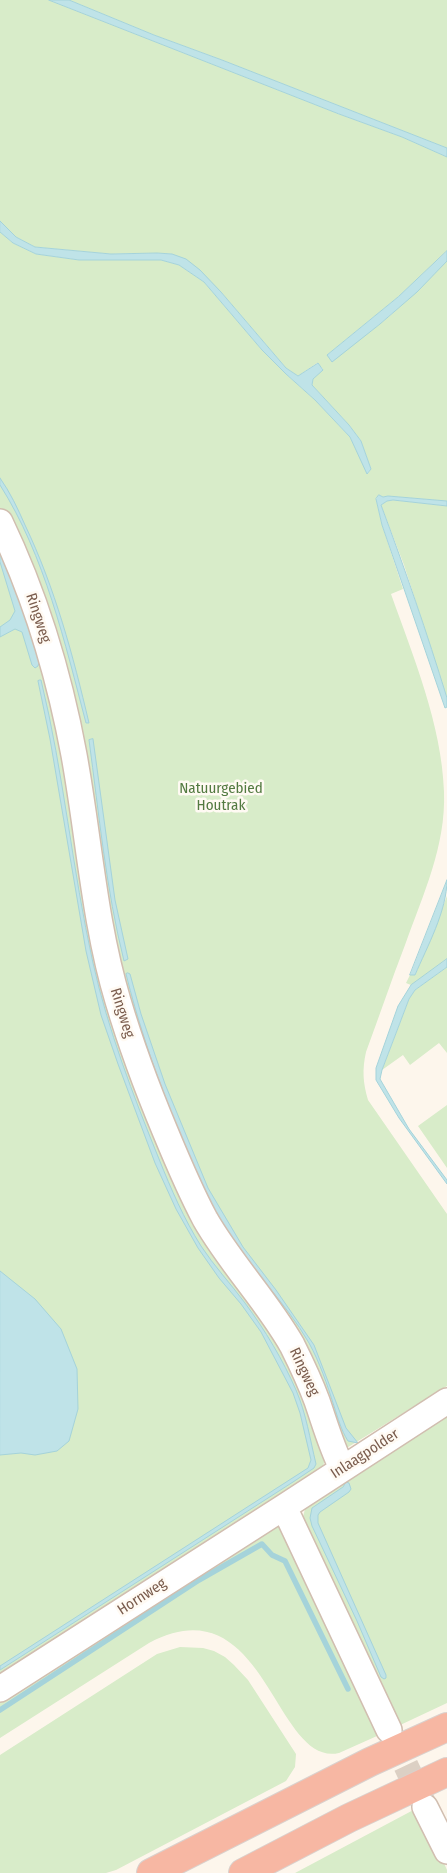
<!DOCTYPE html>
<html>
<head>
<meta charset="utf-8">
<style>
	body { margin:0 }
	canvas { display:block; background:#fdf6ec }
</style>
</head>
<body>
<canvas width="447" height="1873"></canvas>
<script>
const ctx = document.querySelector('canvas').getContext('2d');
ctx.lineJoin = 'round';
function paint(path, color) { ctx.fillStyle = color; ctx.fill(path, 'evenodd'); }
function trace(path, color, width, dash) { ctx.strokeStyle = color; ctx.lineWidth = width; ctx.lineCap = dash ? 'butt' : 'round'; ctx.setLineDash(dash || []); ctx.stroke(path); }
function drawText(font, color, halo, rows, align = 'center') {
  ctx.font = font + ' "Fira Sans Condensed",sans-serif'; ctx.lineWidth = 5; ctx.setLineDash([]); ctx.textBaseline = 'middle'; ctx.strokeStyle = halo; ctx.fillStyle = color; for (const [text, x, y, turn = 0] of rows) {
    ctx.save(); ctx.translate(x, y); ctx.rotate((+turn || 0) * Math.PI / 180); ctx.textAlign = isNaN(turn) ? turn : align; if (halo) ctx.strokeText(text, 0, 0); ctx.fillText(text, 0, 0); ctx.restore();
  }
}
paint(new Path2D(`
	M0,0H49L339,114L402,137L447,157V251L398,297L327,355C346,345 365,336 381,323C405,304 425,281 447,261V501L388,496L383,497L379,495L376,499L382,525L403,589L391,594C413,656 442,725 444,792C446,846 423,895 405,945C391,981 379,1017 366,1052C362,1070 363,1083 368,1100L447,1214V1386L324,1462L323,1468L0,1680V232L13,243L36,254L79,260H161L179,265L204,282L262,350L286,374L315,400L350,437L368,473L371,469L361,441L349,425L312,385L313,379L323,369L317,363L298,376L286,368L221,292L172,254L157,253L111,254L35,247L16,237L0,221Z
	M69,0H447V148L222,60L154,35Z
	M393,500L447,506V698L404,565L381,505L387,501Z
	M447,896V959L415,983L411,985L406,983L410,975H415Z
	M447,967V1053L439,1043L410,1065L403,1055L382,1070L409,999L415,990Z
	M447,1105V1168L418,1126Z
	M447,1409V1703L396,1727L302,1521L306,1505Z
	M274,1525L283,1529L378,1734L377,1736L339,1753C274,1768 266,1581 149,1643L0,1738V1698Z
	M180,1647L203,1648L214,1651L225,1657L234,1665L248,1680L296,1754L295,1767L286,1781L116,1870L106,1873H0V1755L157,1654Z
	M419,1807L447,1870V1873H295Z`), '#d8ecc9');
const water = new Path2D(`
	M49,0H69L154,35L222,60L447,148V157L402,137L339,114Z
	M0,221L16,237L35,247L111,254L157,253L172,254L186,259L200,270L221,292L286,368L298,376L318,363L323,370L313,379L312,385L349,425L361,441L371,469L367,474L350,437L315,400L286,374L262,350L204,282L179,265L161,260H79L36,254L13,243L0,232Z
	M447,251V261L417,292L380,324L332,362L327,355L398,297Z
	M0,478C10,492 18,509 25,525C55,588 73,655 89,723H86C65,643 45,556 0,485Z
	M379,495L383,497L388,496L447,501V506L393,500L387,501L381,505C405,569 427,633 447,698V707L445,708L382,525L376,499Z
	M0,546L25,615L39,662L38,666L35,668L32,665L22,632L15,629L0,637V627L10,620L15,611L0,562Z
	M40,680H41C64,774 72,869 93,963C108,1030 133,1095 159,1159C171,1189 184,1219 201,1246C214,1266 231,1284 245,1303C265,1330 283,1360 296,1390C306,1413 310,1439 316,1464L314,1468L293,1482L0,1670V1666L308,1468L311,1460L300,1413L293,1393L261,1332L241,1304L219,1278L198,1248L176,1209L155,1163L118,1064L101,1015L86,951L50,739L38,681Z
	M93,739L115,900L128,959L124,961C106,889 99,814 89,740Z
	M447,880C447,911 427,947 415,975H410Z
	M447,959V967L415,990L409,999L382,1070L380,1079L409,1129L447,1180V1184L399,1118L376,1080V1068L398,1006L411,985Z
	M128,973L130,974L141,1014L165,1084L208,1188L243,1247L276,1290L314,1345L346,1428L358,1443L348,1441C341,1430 338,1418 334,1406C327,1384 320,1363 309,1343C285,1301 249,1268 224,1227C201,1188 184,1146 168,1104C151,1061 137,1018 126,974Z
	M0,1271L35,1299L61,1329L77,1369L78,1409L69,1441L57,1451L35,1455L21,1453L0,1455Z
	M346,1482L349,1483L351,1489L349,1492L320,1512L318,1515V1523L386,1675V1678L384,1679L381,1677L357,1621L312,1526L310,1518L312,1508L343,1487Z`);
paint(water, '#bfe3e8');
trace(water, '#a5d3da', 1);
trace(new Path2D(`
	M0,1710L199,1580L262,1544L272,1555L285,1561L348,1689`), '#a5d3da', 5.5);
trace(new Path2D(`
	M390,1732L424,1804`), '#dcd0c4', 25, [25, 12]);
const minor = new Path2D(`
	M0,522C35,595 59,674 74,755C89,837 94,921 118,1001C131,1045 147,1088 165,1131C177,1160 190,1191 205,1219C230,1263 267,1301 292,1345C301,1363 310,1382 317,1401C325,1424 331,1446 342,1468
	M284,1507L389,1730
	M0,1689L284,1507L447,1401
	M425,1807L447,1851`);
const highway = new Path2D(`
	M151,1873L370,1762L447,1727
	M243,1873L349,1818L447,1772`);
trace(minor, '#d1beb0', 28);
trace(highway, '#dad1cd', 30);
trace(minor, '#fff', 25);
trace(highway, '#f7b7a3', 28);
drawText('15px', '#7a5c4d', '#fffaf3', [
	["Ringweg",38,618,72],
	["Ringweg",122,1013,73],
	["Ringweg",304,1372,65],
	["Inlaagpolder",365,1454,-33],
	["Hornweg",142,1597,-33]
]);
drawText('15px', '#537a41', '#fffaf3', [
	["Natuurgebied",221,789],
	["Houtrak",221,806]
]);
</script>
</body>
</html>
